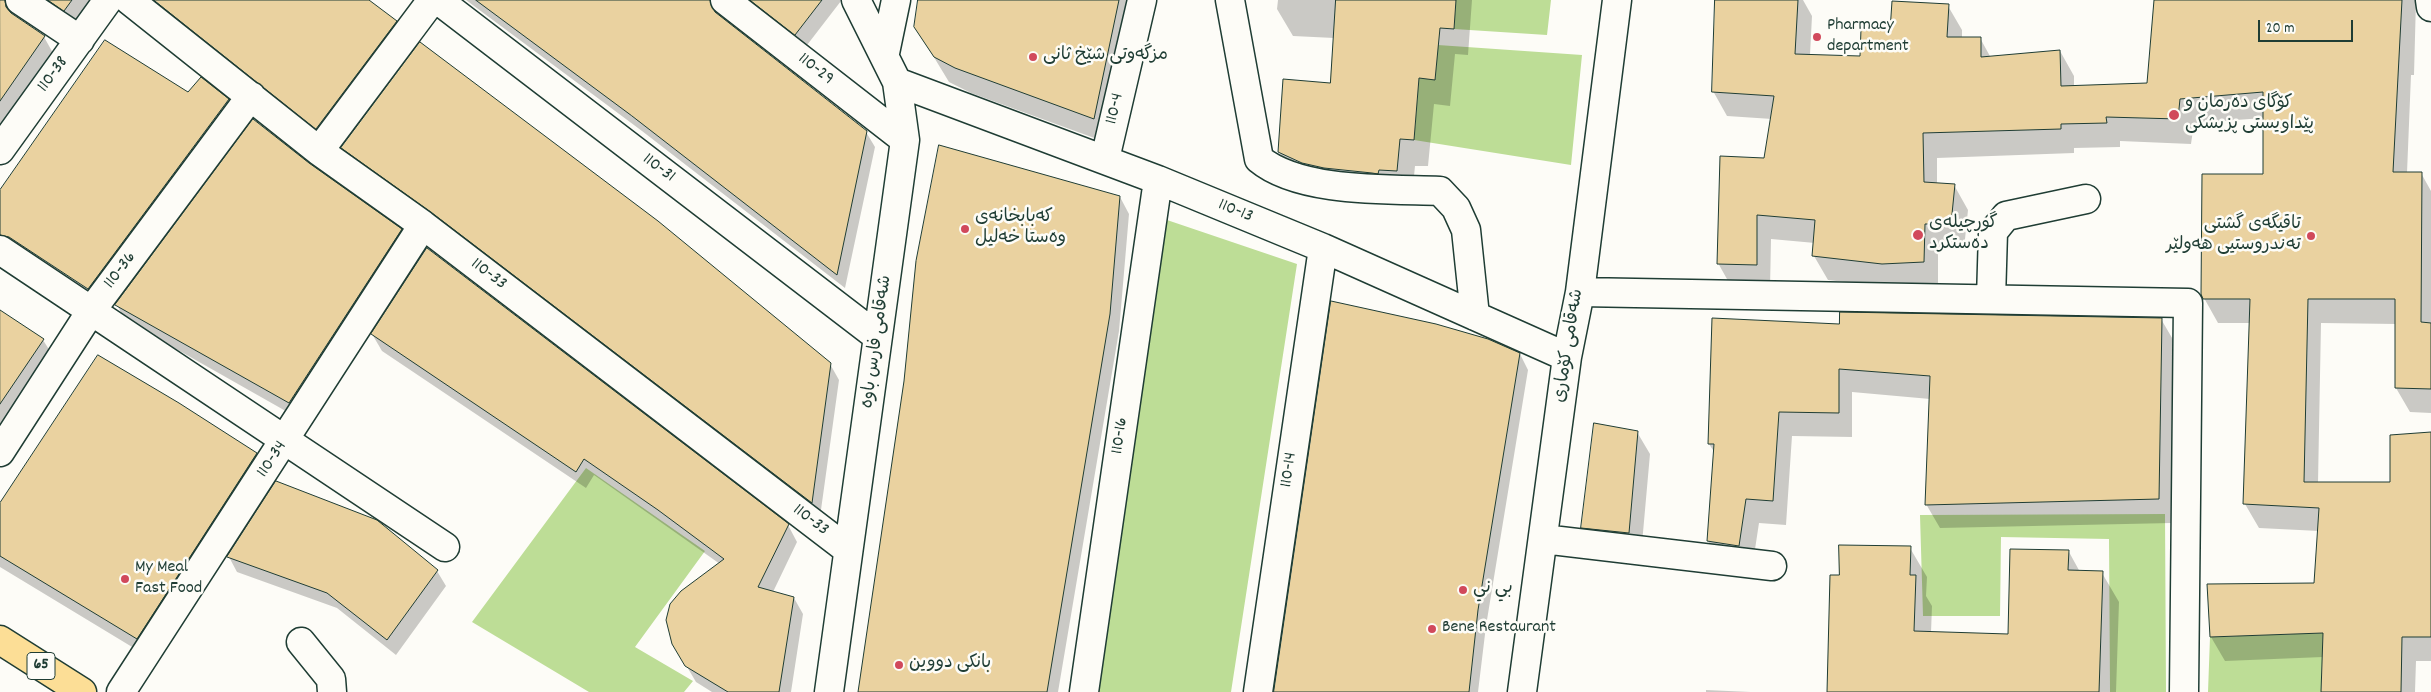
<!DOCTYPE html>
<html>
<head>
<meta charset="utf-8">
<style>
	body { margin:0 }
	#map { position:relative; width:2431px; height:692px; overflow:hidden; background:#fdfcf7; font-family:Dekko,sans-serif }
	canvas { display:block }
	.scale { position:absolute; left:2258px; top:20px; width:95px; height:22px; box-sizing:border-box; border:2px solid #1f3d34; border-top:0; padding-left:6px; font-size:15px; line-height:18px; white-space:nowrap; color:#1f3d34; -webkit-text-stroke:4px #fdfcf7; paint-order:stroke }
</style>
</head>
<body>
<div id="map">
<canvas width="2431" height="692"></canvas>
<div class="scale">20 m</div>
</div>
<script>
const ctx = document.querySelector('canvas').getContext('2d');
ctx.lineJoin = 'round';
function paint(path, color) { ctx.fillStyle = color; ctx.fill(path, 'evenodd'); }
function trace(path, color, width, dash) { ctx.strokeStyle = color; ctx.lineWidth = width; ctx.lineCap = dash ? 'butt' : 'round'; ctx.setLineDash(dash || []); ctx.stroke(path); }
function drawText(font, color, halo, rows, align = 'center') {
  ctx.font = font + ' Dekko,"Playpen Sans Arabic",sans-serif'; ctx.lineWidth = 5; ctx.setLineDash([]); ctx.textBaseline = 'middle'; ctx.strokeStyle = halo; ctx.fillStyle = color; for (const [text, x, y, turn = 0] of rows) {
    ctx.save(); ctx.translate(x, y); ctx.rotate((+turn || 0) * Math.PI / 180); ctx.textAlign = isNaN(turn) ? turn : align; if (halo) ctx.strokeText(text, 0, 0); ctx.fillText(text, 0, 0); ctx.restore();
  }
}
paint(new Path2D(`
	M1456,0H1551L1547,35L1454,29Z
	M1438,45L1582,55L1571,165L1414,140L1419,78L1435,79Z
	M1167,220L1297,264L1231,692H1099Z
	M586,468L705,551L635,647L693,681L684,692H589L472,622Z
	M2165,514L2166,692H2110L2109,539L2001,537L2000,616H1923L1920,515Z
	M2323,633L2321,692H2208L2210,637Z`), '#bddd96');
paint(new Path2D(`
	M0,0H27L16,6L13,14L44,37L53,53L0,128Z
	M32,0H91L73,25Z
	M153,0H367L396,22L405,37L325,143L161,12Z
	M466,0H730L721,6L717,14L866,132L875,147L845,288L642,131Z
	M738,0H841V1L804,49Z
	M920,0H1138L1108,143L971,93L949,82L915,26Z
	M1278,0H1472L1468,55L1455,54L1450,106L1434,104L1428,166H1415L1412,197L1294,179L1279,152L1331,84L1334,38L1293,36L1277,9Z
	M1716,0H1803L1812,16L1810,55L1861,57L1891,32L1948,6L1962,30V38H1980L1991,58L2060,51L2074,76V87L2148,84L2156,0H2416L2414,75H2411L2407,173H2421L2431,191V413L2410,412L2396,388V324L2321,323L2318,483H2391L2431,433V661H2416L2415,692H2322L2323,657L2225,661L2211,637L2315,584L2319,531L2259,528L2245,504L2250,323H2218L2204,298L2264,175V118L2194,123L2191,144L2120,141V147L2074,148V153L1937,158V184L1954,185L1968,210L1964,249L1938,248V286L1896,288L1828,280L1814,256L1815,243L1771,239L1770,289L1732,288L1718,263L1765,159L1772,119L1727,116L1713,91Z
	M188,94L228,100L237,115L97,304L0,246V193Z
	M343,148L830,364L839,380L820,517L351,163Z
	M309,164L401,230L410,245L298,418L125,320L117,305Z
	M1120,197L1129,214L1119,331L1058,692H859Z
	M0,311L43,340L55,359L0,437Z
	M2161,319L2175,343L2172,523L1940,528L1926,504L1930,399L1852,392V437L1792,436L1786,525L1759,523L1752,569L1722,565L1708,541L1715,453L1709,444L1714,320L1841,325Z
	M372,334L788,525L797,542L773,592L794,598L803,614L791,692H712L696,682L673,643L720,564L594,475L586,488L382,351Z
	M1520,354L1528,370L1486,626L1478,692H1275Z
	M1637,432L1650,454L1641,555L1594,549L1582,527Z
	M256,454L266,472L147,656L0,567V506Z
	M1910,548L1927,577L1926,596L1932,606L1931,633L2009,635L2069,552L2080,572L2102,573L2119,602L2116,692H1828L1840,576Z
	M229,557L437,571L446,586L396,655L337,608L237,572Z
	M1706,690L1751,692H1706Z`), '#0003');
const building = new Path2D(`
	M0,0H5L6,7L11,13L45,36L0,101Z
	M48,0H72L64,11Z
	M154,0H369L397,21L316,129Z
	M476,0H710L715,12L867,131L837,275L632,116Z
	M750,0H822L795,35Z
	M918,0H1119L1094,119L955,68L934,57L914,27Z
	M1336,0H1456L1454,29L1440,28L1435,80L1419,78L1414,140L1400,139L1397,171L1379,170L1378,174L1372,173L1324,168L1302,163L1278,152L1283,79L1330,83Z
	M1715,0H1798L1795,54L1860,56L1861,29L1890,31L1892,1L1949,4L1947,37H1981V57L2060,50L2061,86L2147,83L2154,0H2402L2393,172H2422L2421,322L2431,323V389L2395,388V299H2308L2304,482H2390V435L2431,432V637H2402L2401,692H2321L2323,633L2210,637L2207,584L2314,583L2319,508L2243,504L2250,299H2203L2201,294L2202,174H2263V92L2180,99L2178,119L2106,117L2107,123L2061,124V129L1923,133L1924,182L1955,184L1951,224H1925L1924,262L1882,264L1812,256L1815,220L1757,215V265L1717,264L1720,156L1764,158L1774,96L1712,92Z
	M105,40L188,92L201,77L229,99L88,289L9,237L0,235V190Z
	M420,42L658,221L831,363L812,503L432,213L341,148Z
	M253,119L309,163L402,229L289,403L115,305Z
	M939,145L1120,196L1110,314L1047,692H858L904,381L916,261Z
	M427,248L789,524L758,587L794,597L779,692H728L685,666L672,644L666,620L670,604L681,591L724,559L658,510L584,459L576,472L371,334Z
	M1331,301L1436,324L1488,339L1520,353L1478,610L1469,692H1274Z
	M0,310L44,339L0,404Z
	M1840,312L2162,318L2159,499L1925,505L1930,376L1839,369V413L1779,412L1773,501L1746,499L1739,546L1707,541L1714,444H1708L1712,318L1839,324Z
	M98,355L179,403L257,453L137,639L0,556V503Z
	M1594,423L1638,431L1629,533L1581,528Z
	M276,481L377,520L438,570L387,640L327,593L227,557Z
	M1839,545L1911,546L1910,575H1916L1914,631L2008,634L2010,549L2069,550L2068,570L2103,571L2099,692H1827L1830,575H1839Z`);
paint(building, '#ead2a0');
trace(building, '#1f3d34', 1);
const minor = new Path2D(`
	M20,0L80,40
	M129,0L319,151L423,225L848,550
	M438,0L878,337
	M725,0L905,140
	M1230,0L1259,159C1300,193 1389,189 1440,191L1456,208L1466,230L1475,316
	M2430,0L2431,7
	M885,53L896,0
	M897,82L1158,180L1323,248L1567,357
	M0,150L108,0
	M319,151L432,0
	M1105,159L1142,0
	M0,250L445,547
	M1580,292L2188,303L2184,692
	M1991,299L1993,232L2006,216L2086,199
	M0,452L91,311L251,96
	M1543,539L1772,566
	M301,642L331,679L332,692
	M121,692L423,225
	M829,692L905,140L897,82L856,0
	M1084,692L1158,180
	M1258,692L1323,248
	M1522,692L1567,357L1580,292L1617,0`);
const highway = new Path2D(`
	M0,640L82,692`);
trace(minor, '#1f3d34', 31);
trace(highway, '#1f3d34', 31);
trace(minor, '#fdfcf7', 28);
trace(highway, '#fcde96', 28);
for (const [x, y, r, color] of [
	[1817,37,5,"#d1495b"],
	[1033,57,5,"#d1495b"],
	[2174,115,6,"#d1495b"],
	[965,229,5,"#d1495b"],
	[1918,235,6,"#d1495b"],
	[2311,236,5,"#d1495b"],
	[125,579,5,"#d1495b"],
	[1463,590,5,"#d1495b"],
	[1432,629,5,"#d1495b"],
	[899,665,5,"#d1495b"]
]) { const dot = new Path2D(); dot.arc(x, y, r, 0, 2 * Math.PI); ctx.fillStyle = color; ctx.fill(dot); trace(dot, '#fdfcf7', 2); }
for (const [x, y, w] of [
	[41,666,28]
]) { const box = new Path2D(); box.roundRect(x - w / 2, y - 13.5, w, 27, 4); ctx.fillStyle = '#fdfcf7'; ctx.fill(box); trace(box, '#1f3d34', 1); }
drawText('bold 16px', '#1f3d34', null, [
	["65",41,666]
]);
drawText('18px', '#1f3d34', '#fdfcf7', [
	["Pharmacy",1827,27],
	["department",1827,48],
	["مزگەوتی شێخ ثانی",1043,57],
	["کۆگای دەرمان و",2185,105],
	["پێداویستی پزیشکی",2185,126],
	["کەبابخانەی",975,219],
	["وەستا خەلیل",975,240],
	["گورچیله‌ی",1929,225],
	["ده‌ستكرد",1929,246],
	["تاقیگەی گشتی",2301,226,"right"],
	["تەندروستیی ھەولێر",2301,247,"right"],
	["My Meal",135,569],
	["Fast Food",135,590],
	["بي ني",1473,590],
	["Bene Restaurant",1442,629],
	["بانکی دووین",909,665]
], 'left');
drawText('18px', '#1f3d34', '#fdfcf7', [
	["110-29",815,70,38],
	["110-38",54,75,-54],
	["110-4",1116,109,-77],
	["110-31",658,169,37],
	["110-13",1235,212,22],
	["110-36",121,271,-53],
	["110-33",488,275,37],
	["شەقامی فارس باوە",878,342,-82],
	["شەقامی کۆماری",1570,346,-81],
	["110-16",1121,436,-82],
	["110-34",273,460,-57],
	["110-14",1290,470,-82],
	["110-33",810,521,37]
]);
</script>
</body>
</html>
